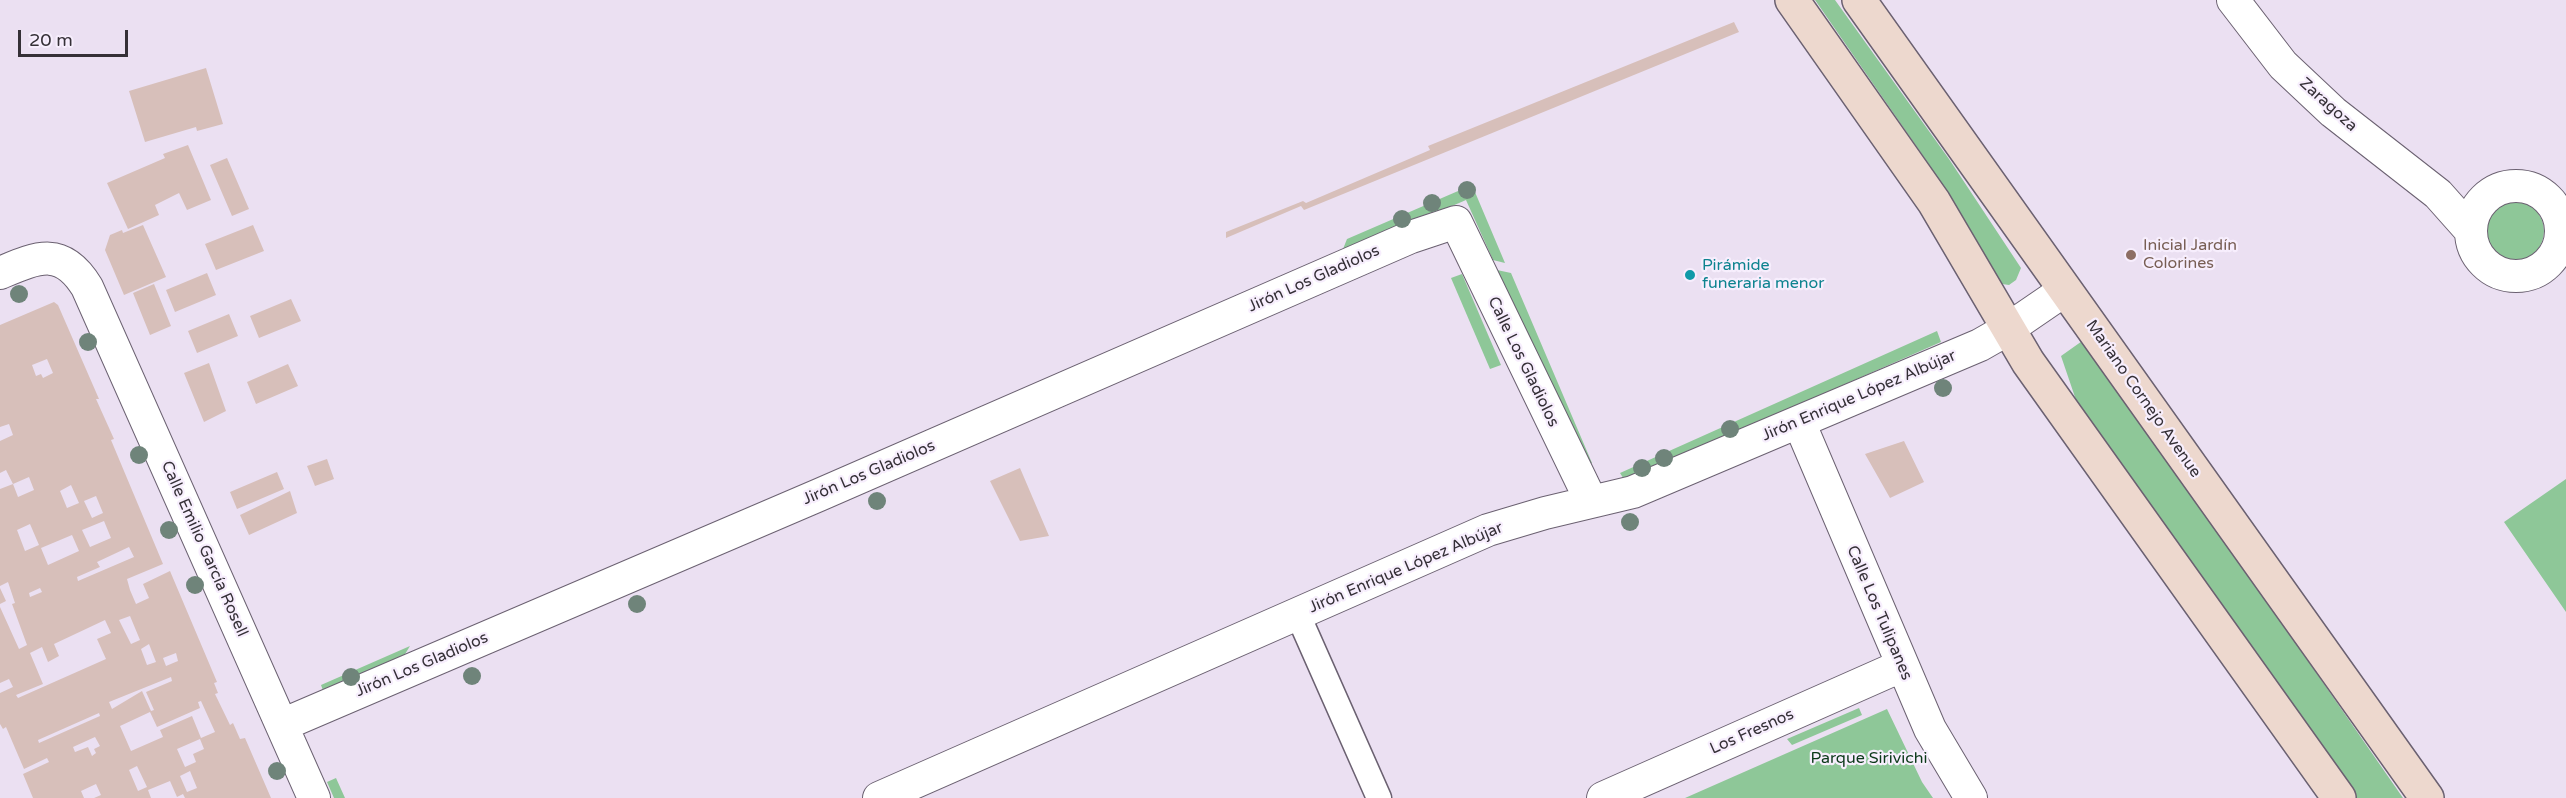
<!DOCTYPE html>
<html>
<head>
<meta charset="utf-8">
<style>
	body { margin:0 }
	#map { position:relative; width:2566px; height:798px; overflow:hidden; background:#ebe0f2; font-family:"Varela Round",sans-serif }
	canvas { display:block }
	.scale { position:absolute; left:18px; top:30px; width:110px; height:27px; box-sizing:border-box; border:3px solid #353037; border-top:0; padding-left:8px; font-size:18px; line-height:21px; white-space:nowrap; color:#353037; -webkit-text-stroke:4px #f7eefd; paint-order:stroke }
</style>
</head>
<body>
<div id="map">
<canvas width="2566" height="798"></canvas>
<div class="scale">20 m</div>
</div>
<script>
const ctx = document.querySelector('canvas').getContext('2d');
ctx.lineJoin = 'round';
function paint(path, color) { ctx.fillStyle = color; ctx.fill(path, 'evenodd'); }
function trace(path, color, width, dash) { ctx.strokeStyle = color; ctx.lineWidth = width; ctx.lineCap = dash ? 'butt' : 'round'; ctx.setLineDash(dash || []); ctx.stroke(path); }
function drawText(font, color, halo, rows, align = 'center') {
  ctx.font = font + ' "Varela Round",sans-serif'; ctx.lineWidth = 4.5; ctx.setLineDash([]); ctx.textBaseline = 'middle'; ctx.strokeStyle = halo; ctx.fillStyle = color; for (const [text, x, y, turn = 0] of rows) {
    ctx.save(); ctx.translate(x, y); ctx.rotate((+turn || 0) * Math.PI / 180); ctx.textAlign = isNaN(turn) ? turn : align; if (halo) ctx.strokeText(text, 0, 0); ctx.fillText(text, 0, 0); ctx.restore();
  }
}
paint(new Path2D(`
	M1815,0H1835L1949,159L2021,268L2016,280L2009,285L2002,284L1996,279L1928,163Z
	M1472,185L1505,263L1493,260L1466,200L1341,254L1347,239Z
	M2484 231a30 30 0 1 1 60 0a30 30 0 1 1-60 0Z
	M1497,270L1511,273L1592,463L1581,467Z
	M1462,274L1501,365L1490,369L1451,278Z
	M1937,331L1941,342L1625,481L1620,473Z
	M2085,339L2403,798H2348L2095,441L2076,400L2061,356Z
	M2566,479V612L2504,522Z
	M410,646L399,664L325,696L321,685Z
	M1859,708L1862,715L1792,745L1787,739Z
	M1887,709L1922,782L1933,798H1685Z
	M336,778L345,798H334L327,782Z`), '#8ec798');
paint(new Path2D(`
	M1734,22L1739,32L1304,210L1301,206L1226,238V232L1303,201L1306,203L1430,150L1428,146Z
	M206,68L223,124L197,131L196,127L145,142L129,91Z
	M188,145L211,200L187,210L179,193L155,205L159,215L128,229L107,183L165,158L163,154Z
	M227,158L249,209L232,216L210,165Z
	M143,225L166,277L124,295L105,250L110,235L122,230L123,233Z
	M253,225L264,251L216,270L205,244Z
	M207,273L216,295L175,312L166,290Z
	M154,284L171,326L150,335L133,293Z
	M291,299L301,321L259,338L250,316Z
	M54,302L58,305L99,399H96L114,439L111,440L163,564L127,579L130,590L136,604L149,598L143,584L170,571L217,682L214,683L218,693L215,694L230,725L233,723L240,739L245,738L271,798H185L183,794L177,797L170,781L148,790L151,798H94L101,795L96,784L81,791L84,798H33L23,774L49,762L47,758L24,769L6,727L3,729L0,724V693L13,687L9,679L0,683V607L19,649L27,645L12,604L15,603L8,582L0,586V489L13,484L18,497L34,490L29,477L13,484L6,470L0,473V441L13,435L9,424L0,427V325ZM47,359L53,373L43,378L41,374L36,376L32,365ZM71,485L79,503L67,508L60,491ZM96,496L103,513L92,518L84,501ZM104,521L111,538L90,547L82,530ZM30,524L39,545L25,551L17,530ZM72,535L79,551L48,565L41,548ZM129,547L134,557L78,581L77,577L100,567L97,562ZM40,588L42,592L30,597L29,593ZM130,616L140,640L131,644L119,620ZM105,620L111,633L97,639L106,659L18,698L16,695L43,684L30,653L42,647L48,662L59,656L54,644ZM149,644L156,662L147,665L141,649ZM176,653L178,661L166,666L163,658ZM171,677L172,681L146,692L154,710L151,711L142,691L112,709L109,702ZM201,701L215,732L201,738L192,716L160,730L163,737L131,751L120,726L150,712L157,727L200,708L198,702ZM99,713L100,716L39,743L38,740ZM95,737L100,746L94,749L96,753L92,756L88,747L75,752L73,747ZM200,739L204,749L193,754L196,762L185,767L177,749ZM137,766L147,787L138,791L129,770ZM190,771L197,788L187,792L180,776Z
	M229,314L238,336L197,353L188,331Z
	M209,363L226,411L204,422L184,373Z
	M288,364L298,386L256,404L247,382Z
	M1904,441L1924,482L1890,498L1865,454Z
	M327,459L334,479L315,486L307,466Z
	M1020,468L1049,536L1020,541L990,481Z
	M277,472L284,489L237,509L230,492Z
	M290,491L297,513L249,535L240,515Z
	M0,588L6,601L0,604Z`), '#d7bfba');
const pedestrian = new Path2D(`
	M1298,615L1379,798`);
const minor = new Path2D(`
	M2233,0L2283,65L2333,112L2438,194L2470,230
	M2471 231a45 45 0 1 1 90 0a45 45 0 1 1-90 0Z
	M0,273C38,257 62,246 87,287L314,798
	M1799,422L1930,729L1971,798
	M282,725L819,495L1411,237L1456,222L1591,501
	M879,798L1488,530L1545,513L1633,492L1980,345L2008,329L2065,290
	M1603,798L1901,666`);
const secondary = new Path2D(`
	M1792,0L1934,202L2028,362L2339,798
	M1859,0L2427,798`);
trace(pedestrian, '#6b6171', 27);
trace(minor, '#6b6171', 34);
trace(secondary, '#6b6171', 36);
trace(pedestrian, '#fff', 24);
trace(minor, '#fff', 32);
trace(secondary, '#edd8ce', 33);
ctx.fillStyle = '#6f847a';
for (const [x, y] of [
	[1467,190],
	[1432,203],
	[1402,219],
	[19,294],
	[88,342],
	[1943,388],
	[1730,429],
	[139,455],
	[1664,458],
	[1642,468],
	[877,501],
	[1630,522],
	[169,530],
	[195,585],
	[637,604],
	[472,676],
	[351,677],
	[277,771]
]) { ctx.beginPath(); ctx.arc(x, y, 9, 0, 2 * Math.PI); ctx.fill(); }
for (const [x, y, r, color] of [
	[2131,255,6,"#8d6e63"],
	[1690,275,6,"#0f9aa8"]
]) { const dot = new Path2D(); dot.arc(x, y, r, 0, 2 * Math.PI); ctx.fillStyle = color; ctx.fill(dot); trace(dot, '#f7eefd', 2); }
drawText('16px', '#353037', '#f7eefd', [
	["Zaragoza",2328,105,42],
	["Jirón Los Gladiolos",1314,279,-24],
	["Calle Los Gladiolos",1523,362,64],
	["Jirón Enrique López Albújar",1859,396,-23],
	["Mariano Cornejo Avenue",2143,399,55],
	["Jirón Los Gladiolos",869,473,-23],
	["Calle Emilio García Rosell",204,549,66],
	["Jirón Enrique López Albújar",1406,568,-23],
	["Calle Los Tulipanes",1879,613,67],
	["Jirón Los Gladiolos",422,665,-23],
	["Los Fresnos",1752,732,-24]
]);
drawText('16px', '#785e54', '#f7eefd', [
	["Inicial Jardín",2143,246],
	["Colorines",2143,264]
], 'left');
drawText('16px', '#0d838f', '#f7eefd', [
	["Pirámide",1702,266],
	["funeraria menor",1702,284]
], 'left');
drawText('16px', '#0a3818', '#f7eefd', [
	["Parque Sirivichi",1869,759]
]);
</script>
</body>
</html>
